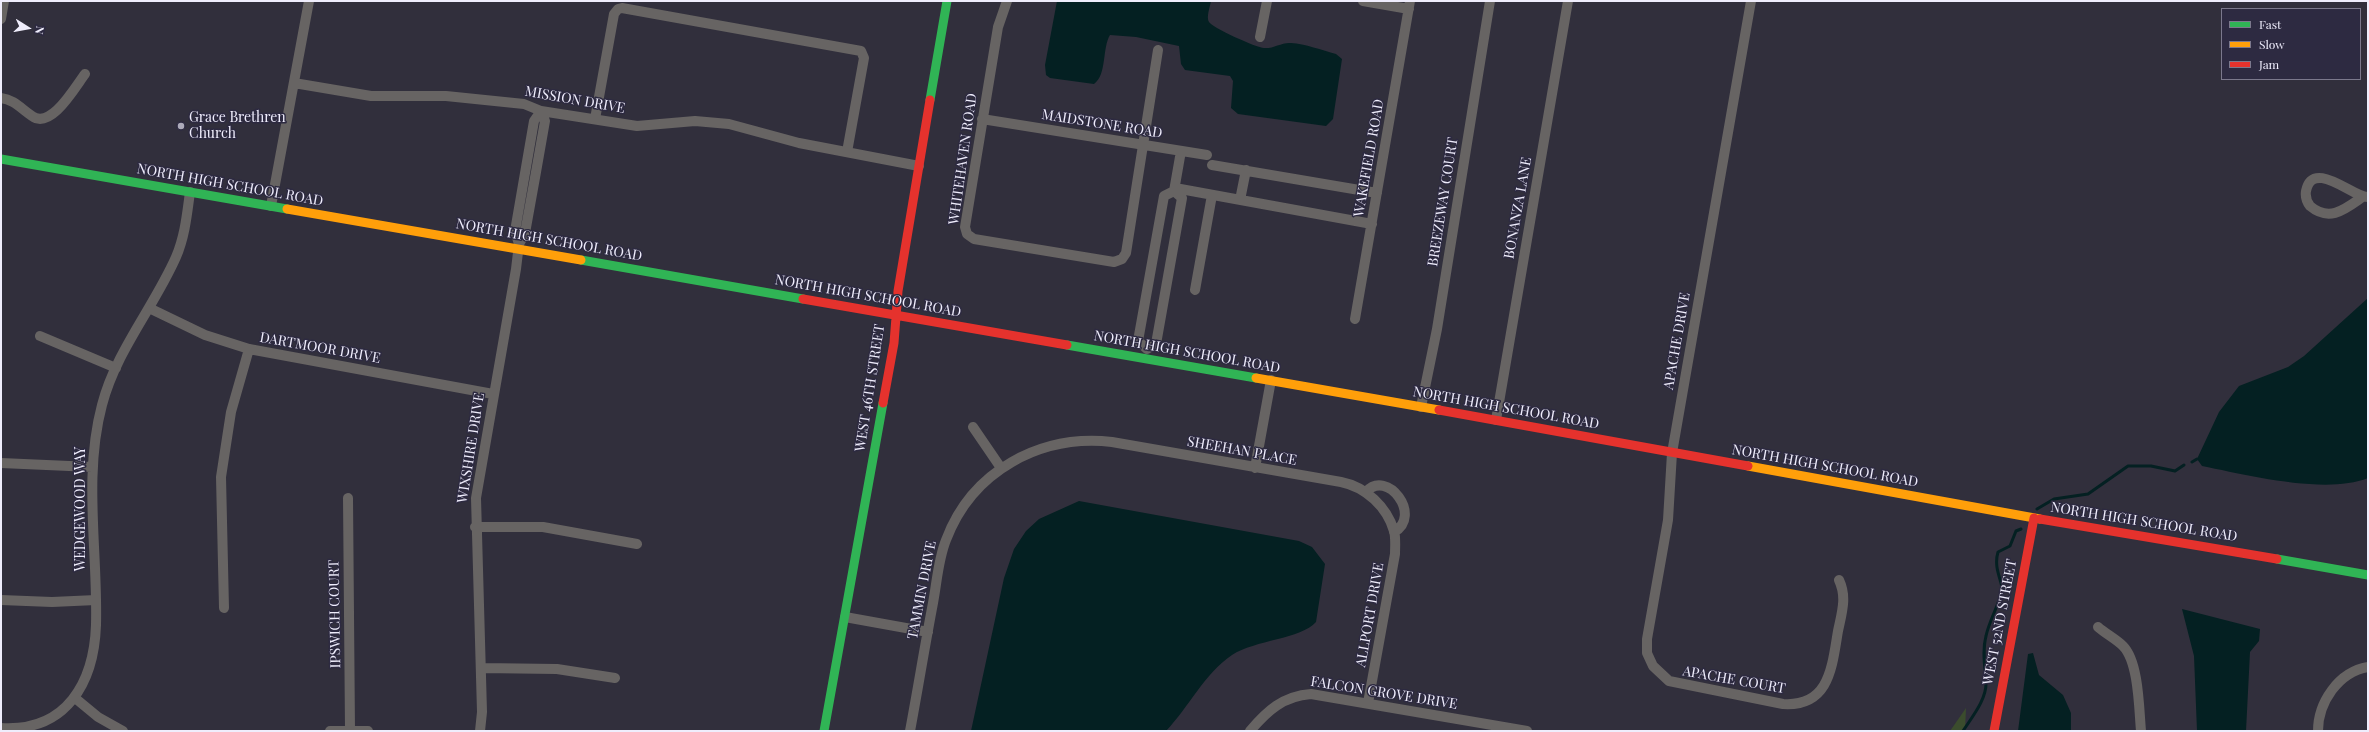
<!DOCTYPE html>
<html>
<head>
<meta charset="utf-8">
<style>
	body { margin:0 }
	#map { position:relative; width:2369px; height:732px; overflow:hidden; background:#312f3c; font-family:"Playfair Display",serif }
	canvas { display:block }
	.frame { position:absolute; inset:0; border:2px solid #efedfc; pointer-events:none }
	.legend { position:absolute; left:2221px; top:8px; width:140px; height:72px; box-sizing:border-box; background:#2d2a41; border:1px solid #7b788c; margin:0; padding:5px 7px; list-style:none; font-size:12px; color:#efedfc }
	.legend li { display:flex; align-items:center; gap:8px; height:20px }
	.legend b { width:20px; border:1px solid #7b788c }
	.north { position:absolute; left:8px; top:8px; width:40px; height:40px; -webkit-text-stroke:3px #2d2a41; paint-order:stroke; rotate:101deg; font-size:11px; font-weight:700; line-height:16px; text-align:center; color:#efedfc }
	.north::after { content:''; display:block; margin:auto; width:14px; height:18px; background:#efedfc; clip-path:polygon(50% 0,100% 100%,50% 72%,0 100%) }
</style>
</head>
<body>
<div id="map">
<canvas width="2369" height="732"></canvas>
<div class="frame"></div>
<ul class="legend">
<li><b style="height:5px;background:#30b455"></b>Fast</li>
<li><b style="height:5px;background:#ff9f0a"></b>Slow</li>
<li><b style="height:5px;background:#e5322d"></b>Jam</li>
</ul>
<div class="north">N</div>
</div>
<script>
const ctx = document.querySelector('canvas').getContext('2d');
ctx.lineJoin = 'round';
function paint(path, color) { ctx.fillStyle = color; ctx.fill(path, 'evenodd'); }
function trace(path, color, width, dash) { ctx.strokeStyle = color; ctx.lineWidth = width; ctx.lineCap = dash ? 'butt' : 'round'; ctx.setLineDash(dash || []); ctx.stroke(path); }
function drawText(font, color, halo, rows, align = 'center') {
  ctx.font = font + ' "Playfair Display",serif'; ctx.lineWidth = 3; ctx.setLineDash([]); ctx.textBaseline = 'middle'; ctx.strokeStyle = halo; ctx.fillStyle = color; for (const [text, x, y, turn = 0] of rows) {
    ctx.save(); ctx.translate(x, y); ctx.rotate((+turn || 0) * Math.PI / 180); ctx.textAlign = isNaN(turn) ? turn : align; if (halo) ctx.strokeText(text, 0, 0); ctx.fillText(text, 0, 0); ctx.restore();
  }
}
paint(new Path2D(`
	M1966,708L1965,731H1950Z`), '#3b4c2d');
paint(new Path2D(`
	M1057,1H1211C1210,7 1206,17 1209,22C1211,27 1257,48 1264,48C1273,49 1282,42 1291,43C1305,44 1322,50 1336,54L1342,59L1333,119L1326,126L1238,114L1231,108L1233,81L1230,76L1185,70L1181,64L1179,46L1136,37L1110,35C1102,48 1107,75 1094,84L1050,78L1046,75L1045,65Z
	M2368,298V478C2326,495 2247,475 2202,466L2197,459L2219,412L2239,386L2288,367L2304,356Z
	M1079,501L1299,541L1312,547L1325,564L1316,622C1301,639 1255,640 1232,655C1204,674 1189,707 1166,731H971L1004,578L1014,549L1026,531L1039,519Z
	M2182,609L2260,629L2259,641L2250,652L2246,731H2197L2194,656Z
	M2033,653L2039,675L2063,695L2071,713V731H2018L2028,654Z`), '#042022');
trace(new Path2D(`
	M2192,462L2197,459
	M2037,509L2054,499L2088,494L2128,466H2151L2175,471L2184,465
	M1963,731C1972,717 1987,699 1986,682C1985,667 1982,651 1986,636C1989,621 1999,605 2002,590C2003,582 1993,569 1998,552L2010,546L2016,531L2021,529`), '#042022', 3);
trace(new Path2D(`
	M1007,1L998,27L965,227L967,234L974,239L1114,262L1122,259L1126,253L1158,50
	M1363,1L1409,9
	M1751,1L1672,453L1668,520L1647,639V653L1653,666L1669,681L1783,704C1830,707 1832,666 1838,631C1842,612 1847,597 1839,580
	M1,19L4,1
	M1260,37L1267,1
	M294,83L371,96H446L524,104L541,111L637,126L695,121L729,124L799,143L919,166
	M1,98C15,100 21,109 32,116C51,130 75,87 85,74
	M595,119L614,14L618,9L622,8L861,51L864,58L847,152
	M982,119L1207,155
	M1212,165L1377,193
	M1175,188L1372,224
	M1174,191L1181,151
	M2361,198C2344,210 2329,222 2310,206C2307,202 2305,197 2306,191C2313,158 2354,198 2368,197
	M1240,200L1246,170
	M271,206L309,1
	M519,244L525,233L536,172L545,121L541,111
	M1195,290L1212,195
	M149,308L205,335L249,349L493,394
	M1355,319L1410,1
	M40,336L116,368
	M1147,349L1138,341L1164,196L1174,191
	M1147,349L1156,344L1182,198L1174,191
	M1421,407L1437,329L1490,1
	M1496,420L1568,1
	M973,427L1001,468
	M1,463L92,467
	M1255,468L1271,380
	M1366,492C1387,468 1423,516 1394,532
	M348,498L350,730
	M475,527H543L637,544
	M1,600L52,602L96,600
	M224,608L221,477L231,412L249,349
	M845,617L928,632
	M2098,627C2106,634 2116,639 2123,646C2139,662 2139,710 2141,731
	M481,668L557,669L615,678
	M75,698L98,717L123,731
	M1,728C67,732 94,682 96,625C98,552 83,476 102,405C116,351 154,307 176,257C185,236 187,214 190,192
	M330,731H368
	M480,731L482,712L476,498L516,269L519,244L515,231L534,121L541,111
	M910,731C918,688 925,645 933,603C937,582 938,560 946,540C972,471 1040,434 1112,442L1341,482C1366,487 1387,507 1394,531C1396,538 1395,547 1395,554L1368,703
	M1250,731C1267,711 1283,696 1311,694L1527,731
	M2318,731C2318,703 2338,672 2368,667`), '#676463', 10);
trace(new Path2D(`
	M930,100L947,1
	M1,159L287,209
	M581,260L803,299
	M1067,345L1256,378
	M2277,559L2368,575
	M824,731L883,403`), '#30b455', 9);
trace(new Path2D(`
	M287,209L581,260
	M1256,378L1439,410
	M1748,466L2040,519`), '#ff9f0a', 9);
trace(new Path2D(`
	M803,299L1067,345
	M883,403L894,343L898,291L930,100
	M1439,410L1748,466
	M2040,519L2277,559
	M1994,731L2034,518`), '#e5322d', 9);
for (const [x, y, r, color] of [
	[181,126,4,"#acaab9"]
]) { const dot = new Path2D(); dot.arc(x, y, r, 0, 2 * Math.PI); ctx.fillStyle = color; ctx.fill(dot); trace(dot, '#2d2a41', 1.5); }
drawText('14px', '#efedfc', '#2d2a41', [
	["MISSION DRIVE",575,100,10],
	["MAIDSTONE ROAD",1102,124,9],
	["WAKEFIELD ROAD",1369,158,-80],
	["WHITEHAVEN ROAD",963,159,-82],
	["NORTH HIGH SCHOOL ROAD",230,185,10],
	["BREEZEWAY COURT",1443,202,-81],
	["BONANZA LANE",1518,208,-80],
	["NORTH HIGH SCHOOL ROAD",549,240,10],
	["NORTH HIGH SCHOOL ROAD",868,296,10],
	["APACHE DRIVE",1677,341,-80],
	["DARTMOOR DRIVE",320,348,10],
	["NORTH HIGH SCHOOL ROAD",1187,352,10],
	["WEST 46TH STREET",870,388,-81],
	["NORTH HIGH SCHOOL ROAD",1506,408,10],
	["WIXSHIRE DRIVE",471,448,-81],
	["SHEEHAN PLACE",1242,451,10],
	["NORTH HIGH SCHOOL ROAD",1825,466,10],
	["WEDGEWOOD WAY",81,509,-90],
	["NORTH HIGH SCHOOL ROAD",2144,522,9],
	["TAMMIN DRIVE",922,590,-79],
	["IPSWICH COURT",335,614,-91],
	["ALLPORT DRIVE",1370,615,-80],
	["WEST 52ND STREET",2000,622,-79],
	["APACHE COURT",1734,680,10],
	["FALCON GROVE DRIVE",1384,693,9]
]);
drawText('14px', '#efedfc', '#2d2a41', [
	["Grace Brethren",189,118],
	["Church",189,134]
], 'left');
</script>
</body>
</html>
